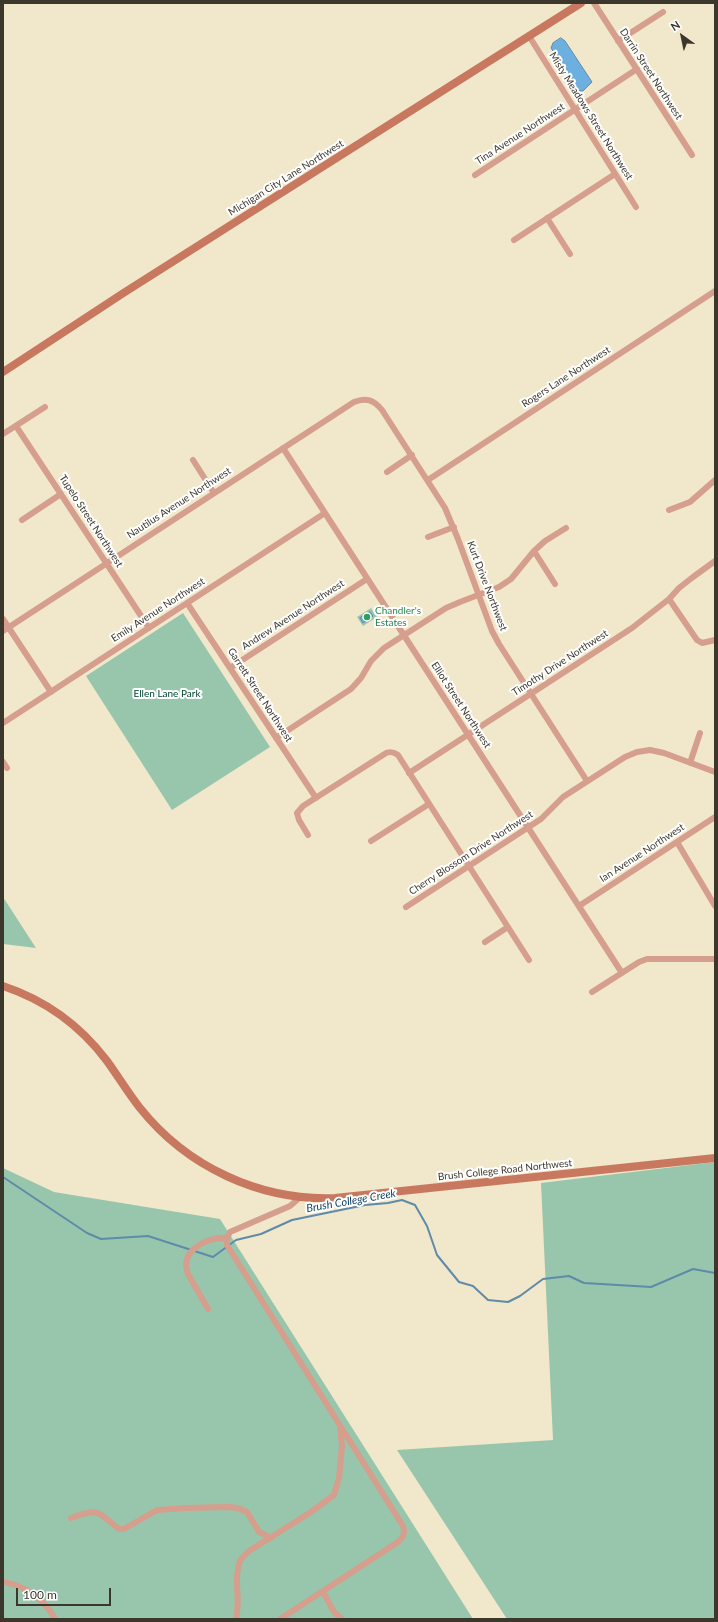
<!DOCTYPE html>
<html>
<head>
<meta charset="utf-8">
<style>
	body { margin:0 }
	#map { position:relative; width:718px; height:1622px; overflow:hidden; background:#f1e7ca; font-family:Lato,sans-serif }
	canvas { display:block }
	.frame { position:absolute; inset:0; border:4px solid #3b372c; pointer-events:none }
	.north { position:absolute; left:662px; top:16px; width:40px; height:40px; -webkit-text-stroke:3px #fff; paint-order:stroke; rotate:327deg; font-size:11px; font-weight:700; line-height:16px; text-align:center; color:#3b372c }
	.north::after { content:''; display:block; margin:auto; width:14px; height:18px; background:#3b372c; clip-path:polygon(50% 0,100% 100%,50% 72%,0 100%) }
	.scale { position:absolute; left:16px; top:1588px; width:95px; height:18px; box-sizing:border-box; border:2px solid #3b372c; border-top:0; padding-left:5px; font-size:12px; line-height:14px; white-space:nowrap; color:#3b372c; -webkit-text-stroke:3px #fff; paint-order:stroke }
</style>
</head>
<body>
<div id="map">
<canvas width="718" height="1622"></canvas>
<div class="frame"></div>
<div class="north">N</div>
<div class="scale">100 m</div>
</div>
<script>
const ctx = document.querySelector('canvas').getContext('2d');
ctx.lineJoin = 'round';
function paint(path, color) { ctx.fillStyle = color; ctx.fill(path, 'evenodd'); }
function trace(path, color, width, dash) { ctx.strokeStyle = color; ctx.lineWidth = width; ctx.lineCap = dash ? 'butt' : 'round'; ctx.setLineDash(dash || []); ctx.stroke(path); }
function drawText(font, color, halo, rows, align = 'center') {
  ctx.font = font + ' Lato,sans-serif'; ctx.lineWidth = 4; ctx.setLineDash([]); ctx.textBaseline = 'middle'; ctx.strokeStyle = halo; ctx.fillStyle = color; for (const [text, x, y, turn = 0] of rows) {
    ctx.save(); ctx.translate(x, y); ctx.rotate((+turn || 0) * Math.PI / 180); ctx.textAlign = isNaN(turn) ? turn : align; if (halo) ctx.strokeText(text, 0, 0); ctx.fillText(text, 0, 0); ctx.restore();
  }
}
paint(new Path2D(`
	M371,608L377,617L363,626L357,617Z
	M183,613L270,747L172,810L86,676Z
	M3,897L36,948L3,944Z
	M715,1162V1619H507L397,1450L553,1440L541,1183Z
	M3,1168L54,1192L220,1219L473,1619H3Z`), '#98c6ad');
const water = new Path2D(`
	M561,38L565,41L592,82L583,91H579L551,48L553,43Z
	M370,612L373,616L363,623L360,618Z`);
paint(water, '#6dafdf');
trace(water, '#5e8ba9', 1);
trace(new Path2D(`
	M3,1177L87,1233L101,1239L148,1236L213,1257L236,1240L261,1234L292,1220L365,1205L388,1203L402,1200L415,1205L427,1226L437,1255L459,1282L473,1286L488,1300L508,1302L520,1296L543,1279L569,1276L584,1283L651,1287L693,1269L715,1273`), '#5e8ba9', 2);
trace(new Path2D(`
	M594,3L692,155
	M529,36L636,207
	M618,41L663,12
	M475,175L637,69
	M547,218L570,254
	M514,240L615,174
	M16,426L149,628
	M3,434L45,407
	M283,448L622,973
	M193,460L214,493
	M387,472L412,455
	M428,480L715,291
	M669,510L690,502L715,480
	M22,520L61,494
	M428,537L454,527
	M534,551L555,584
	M669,599L697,640L702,643L715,640
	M187,603L316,798
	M3,619L51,692
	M3,631L354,402C366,397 374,400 382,410L445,508L458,539L492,631L499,644L587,781
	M230,668L367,579
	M3,723L325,513
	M276,738L351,689L361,678L371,661L384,648L446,608L460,602L499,587L511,579L534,551L545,541L566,528
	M3,762L7,768
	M690,763L700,733
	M409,773L632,628L669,599L679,588L693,577L715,561
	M308,835L299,820L297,813L303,806L383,755C388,751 392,751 398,755L529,960
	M371,841L429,804
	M677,842L715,906
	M579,906L715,817
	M406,907L541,819L563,797L625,757L637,752L650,750L664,753L715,772
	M485,942L508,927
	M592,992L639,962L647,959H715
	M208,1309L188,1274C179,1250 207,1237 227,1238
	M71,1518C100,1507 97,1512 119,1529H124L157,1510L185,1508L228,1507L238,1508L247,1512L259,1532L271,1538
	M3,1582C25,1585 45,1600 55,1619
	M323,1592L334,1612L342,1619
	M236,1619C241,1600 233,1579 240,1561C242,1557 246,1554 249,1551L311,1512L334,1495L339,1478L342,1446L340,1427
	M280,1619L395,1544C402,1539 406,1535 403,1526L227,1245V1238L230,1232L290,1206L297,1200L298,1196`), '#d59e8d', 6);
trace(new Path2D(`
	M3,372L125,292L581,3
	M3,986C45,1000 80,1025 107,1061C118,1076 128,1093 140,1108C187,1167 260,1201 335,1198L715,1158`), '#c97860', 8);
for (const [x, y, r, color] of [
	[367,617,4,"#2e9e5b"]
]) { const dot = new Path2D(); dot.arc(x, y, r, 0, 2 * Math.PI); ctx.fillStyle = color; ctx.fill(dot); trace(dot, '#fff', 1.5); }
drawText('10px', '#3b372c', '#fff', [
	["Darrin Street Northwest",651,74,57],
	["Misty Meadows Street Northwest",591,116,58],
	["Tina Avenue Northwest",520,134,-33],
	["Michigan City Lane Northwest",286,178,-32],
	["Rogers Lane Northwest",566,377,-33],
	["Nautilus Avenue Northwest",179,503,-33],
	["Tupelo Street Northwest",91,521,57],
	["Kurt Drive Northwest",487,586,69],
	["Emily Avenue Northwest",158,610,-33],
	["Andrew Avenue Northwest",293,615,-33],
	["Timothy Drive Northwest",560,663,-33],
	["Garrett Street Northwest",260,695,57],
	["Elliot Street Northwest",461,705,57],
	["Cherry Blossom Drive Northwest",471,853,-33],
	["Ian Avenue Northwest",642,853,-33],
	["Brush College Road Northwest",505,1170,-6]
]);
drawText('10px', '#27864d', '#fff', [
	["Chandler's",375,611],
	["Estates",375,623]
], 'left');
drawText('10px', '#00442b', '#fff', [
	["Ellen Lane Park",167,694]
]);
drawText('italic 11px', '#083e5e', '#fff', [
	["Brush College Creek",351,1201,-10]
]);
</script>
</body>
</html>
